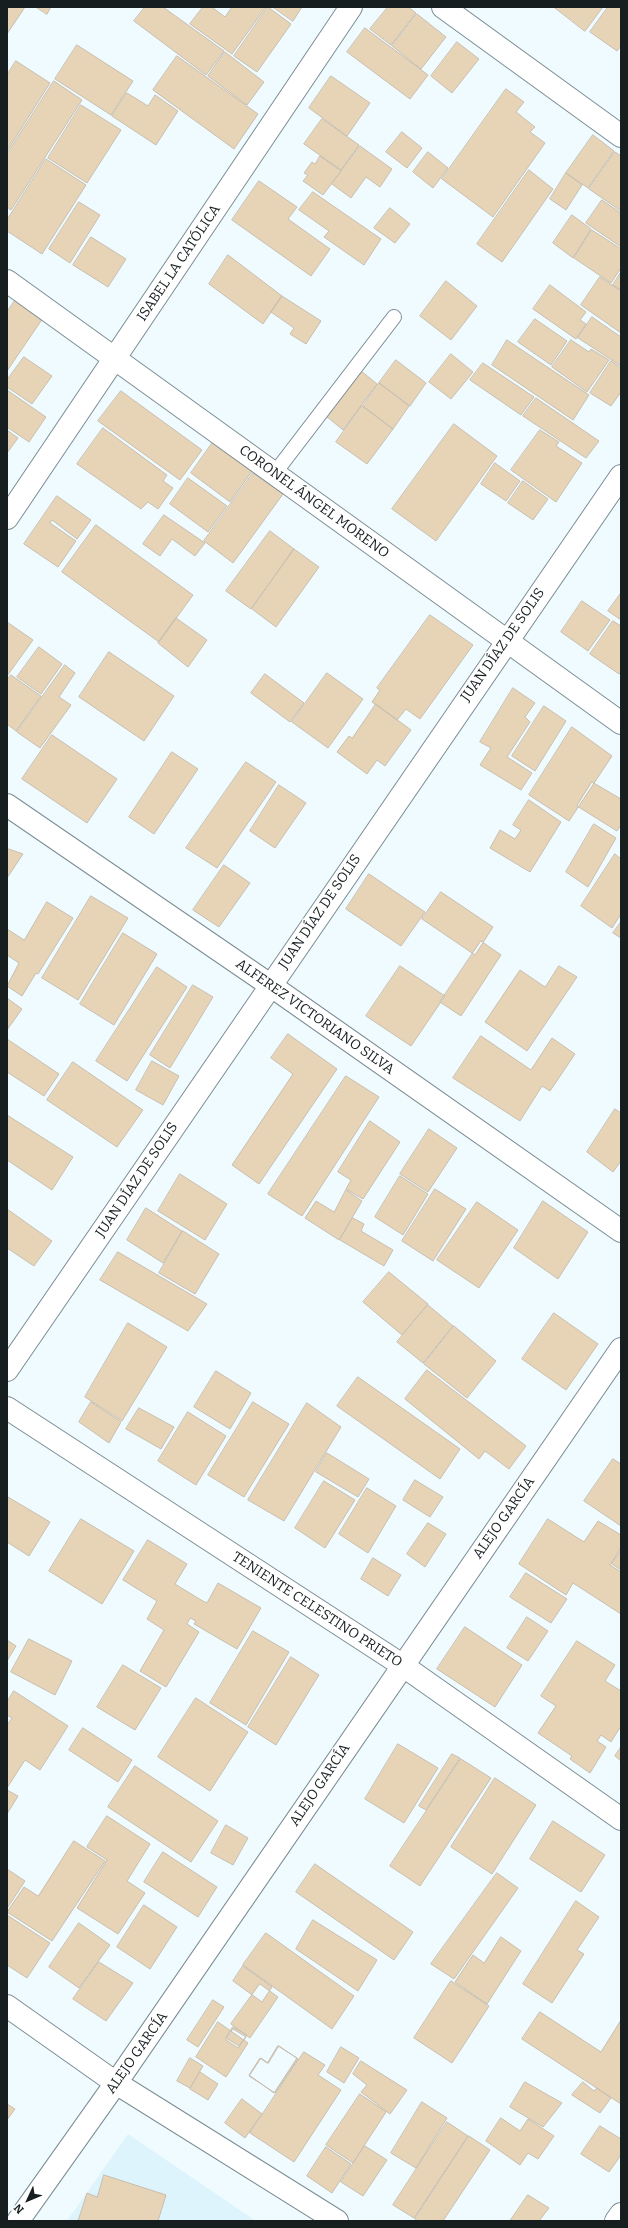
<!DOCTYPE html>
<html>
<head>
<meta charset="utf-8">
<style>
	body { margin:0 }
	#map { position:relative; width:628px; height:2228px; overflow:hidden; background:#effbff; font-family:Bitter,serif }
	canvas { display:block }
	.frame { position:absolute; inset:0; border:8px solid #171e20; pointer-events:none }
	.north { position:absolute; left:8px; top:2180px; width:40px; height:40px; -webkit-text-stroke:3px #fff; paint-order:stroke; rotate:226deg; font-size:11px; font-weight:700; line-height:16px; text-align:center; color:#171e20 }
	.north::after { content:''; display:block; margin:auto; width:14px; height:18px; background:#171e20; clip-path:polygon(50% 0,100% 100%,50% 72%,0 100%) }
</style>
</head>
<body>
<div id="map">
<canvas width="628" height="2228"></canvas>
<div class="frame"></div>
<div class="north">N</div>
</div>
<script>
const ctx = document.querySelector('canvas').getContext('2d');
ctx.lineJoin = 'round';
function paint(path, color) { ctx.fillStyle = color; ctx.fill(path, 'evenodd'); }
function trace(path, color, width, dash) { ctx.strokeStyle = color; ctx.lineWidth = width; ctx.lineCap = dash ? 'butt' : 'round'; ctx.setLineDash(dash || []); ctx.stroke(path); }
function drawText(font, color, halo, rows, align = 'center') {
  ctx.font = font + ' Bitter,serif'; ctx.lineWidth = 3; ctx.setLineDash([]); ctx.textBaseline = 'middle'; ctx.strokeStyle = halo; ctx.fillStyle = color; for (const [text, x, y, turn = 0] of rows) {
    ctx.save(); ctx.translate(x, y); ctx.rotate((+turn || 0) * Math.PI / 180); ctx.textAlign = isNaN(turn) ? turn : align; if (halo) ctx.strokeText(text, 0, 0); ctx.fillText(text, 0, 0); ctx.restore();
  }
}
paint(new Path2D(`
	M128,2134L256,2221H67Z`), '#def4fd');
const building = new Path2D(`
	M7,7H25L7,34Z
	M36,7H51L47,14Z
	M145,7H163L224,51L206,75L134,21Z
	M203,7H212L225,17L232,7H266L232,54L190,24Z
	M268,7L291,24L257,72L234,56Z
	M273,7H302L293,21Z
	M388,7H408L416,13L391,45L370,29Z
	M554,7H603L585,31Z
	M608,7H621V46L617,51L590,32Z
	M417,14L446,37L421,69L392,46Z
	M365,28L428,75L410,99L347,52Z
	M457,42L479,59L452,93L431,76Z
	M77,45L133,81L111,115L55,79Z
	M225,52L264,82L247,105L208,76Z
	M177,56L258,114L234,149L153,90Z
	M16,61L50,83L7,151V75Z
	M331,76L370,103L347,136L309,108Z
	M54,81L82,100L11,210L7,207V154Z
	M506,89L524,102L516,112L535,127L530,132L545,143L493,217L442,179Z
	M127,93L148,106L155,95L178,111L156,145L112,116Z
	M81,105L121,130L87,183L48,158Z
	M322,119L359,145L341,170L304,144Z
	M402,132L422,148L407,168L386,152Z
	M593,135L614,151L588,188L566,173Z
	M360,146L392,169L380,187L366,177L351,198L332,184Z
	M428,152L448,168L433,188L413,172Z
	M615,152L621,156V211L589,189Z
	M320,156L341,171L323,195L303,181L308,175L304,173L312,162L315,164Z
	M46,159L86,185L42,254L7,231V220Z
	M529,170L553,189L502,262L477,244Z
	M566,173L582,185L566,210L550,199Z
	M259,181L297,207L288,219L330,249L311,276L232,220Z
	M313,192L381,239L364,265L324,237L329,231L299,210Z
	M602,200L621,213V247L586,223Z
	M79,202L100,215L70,263L49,249Z
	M390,208L410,224L395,243L374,228Z
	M572,215L591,229L573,258L553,243Z
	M592,230L621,249V268L611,283L574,258Z
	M91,237L126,259L108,287L73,265Z
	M228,255L282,296L263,324L209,284Z
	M621,272V290L613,285Z
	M600,277L621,291V333L581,305Z
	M446,281L477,306L451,340L420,316Z
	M550,285L586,312L580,320L586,324L576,339L533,309Z
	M282,296L321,321L306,344L290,334L294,328L271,312Z
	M16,299L43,318L7,371V312Z
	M592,317L621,337V366L578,338Z
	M535,319L567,341L551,365L518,342Z
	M507,340L589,395L573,420L492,365Z
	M571,340L589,352L591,349L609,360L587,392L552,367Z
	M451,354L473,372L451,399L429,382Z
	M24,357L52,376L32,404L7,387V380Z
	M396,360L426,383L410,406L379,383Z
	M611,361L621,368V392L611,406L590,393Z
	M483,363L534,397L521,415L470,380Z
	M360,370L377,384L343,430L326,416Z
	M379,383L409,406L393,429L363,406Z
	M7,390L46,417L29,442L7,427Z
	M121,391L202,450L180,480L98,421Z
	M536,398L599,441L586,458L523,416Z
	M362,406L393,429L367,464L336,442Z
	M454,424L497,456L436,541L392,509Z
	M103,428L167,475L163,481L173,488L158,509L148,502L141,509L77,464Z
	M7,430L18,438L7,453Z
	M540,430L559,442L556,446L582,463L556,502L511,470Z
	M213,442L252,471L230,502L191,473Z
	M495,463L520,481L506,501L481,484Z
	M253,473L283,494L233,563L204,541Z
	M188,478L227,506L208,532L170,504Z
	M523,481L548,499L533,520L508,503Z
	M57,496L91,520L77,539L52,520L50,523L76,541L58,567L24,544Z
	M164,515L205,543L195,556L172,539L160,556L143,544Z
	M96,525L193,595L159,642L62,572Z
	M270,531L294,549L251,609L226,591Z
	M294,549L319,567L276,627L252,609Z
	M621,593V620L608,611Z
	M582,601L610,620L588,651L561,632Z
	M430,615L473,645L420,719L406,709L397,720L372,702L380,690L377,688Z
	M176,618L207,640L188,667L158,643Z
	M613,621L621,626V671L619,674L590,654Z
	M7,622L33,640L7,676Z
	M39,647L62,664L41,694L17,677Z
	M109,652L174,696L144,741L79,697Z
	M65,665L75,673L59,697L71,705L40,748L17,732Z
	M327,673L363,699L328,748L292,722Z
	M265,674L304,703L290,722L251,693Z
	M11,675L41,696L16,731L7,724V680Z
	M513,688L535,703L525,717L530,722L507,757L532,773L521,790L480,765L491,748L480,742Z
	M376,704L411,730L385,766L377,760L367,774L337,752L349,736L352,738Z
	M544,706L566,721L535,771L512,756Z
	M572,727L612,756L569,821L529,795Z
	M52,735L117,779L87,823L22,779Z
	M172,752L198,769L154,834L129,817Z
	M246,762L276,782L217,868L186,848Z
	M592,782L621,799V825L617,831L577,806Z
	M279,785L306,803L275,848L250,831Z
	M529,800L561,822L530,872L490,848L500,830L515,839L521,830L513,825Z
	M594,824L616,838L588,887L566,872Z
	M9,849L23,854L7,878V851Z
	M615,854L621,859V914L612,928L581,906Z
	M224,865L250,883L219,927L193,910Z
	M369,874L425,912L401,946L346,909Z
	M441,892L493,927L475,955L422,919Z
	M91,896L128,918L78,1000L42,978Z
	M47,902L73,918L38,974L36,973L22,996L7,986L19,963L7,955V929L24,940Z
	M621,922V938L613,933Z
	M123,933L157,954L114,1025L80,1004Z
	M481,941L501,955L461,1016L440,1002Z
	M400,966L445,996L411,1046L366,1016Z
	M559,966L577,977L527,1051L485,1022L520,970L545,987Z
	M157,967L187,987L127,1081L96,1061Z
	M193,985L213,997L170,1068L150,1055Z
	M7,998L22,1009L7,1030Z
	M288,1034L337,1069L259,1184L232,1165L293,1074L271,1058Z
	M481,1036L531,1070L552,1038L575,1054L550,1091L542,1086L520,1121L453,1078Z
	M7,1039L59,1074L44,1096L7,1072Z
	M152,1061L179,1076L163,1105L136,1090Z
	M73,1062L143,1110L117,1147L47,1100Z
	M346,1076L379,1097L302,1216L268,1194Z
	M615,1109L621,1113V1161L613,1172L587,1152Z
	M7,1115L73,1157L52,1190L7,1160Z
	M370,1121L400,1142L363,1199L346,1189L351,1180L338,1172Z
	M429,1129L457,1148L428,1192L400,1174Z
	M180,1174L227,1204L205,1240L158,1211Z
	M400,1176L428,1194L403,1235L375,1217Z
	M435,1189L466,1209L433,1261L402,1241Z
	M346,1190L362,1201L339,1240L305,1218L316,1201L334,1212Z
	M543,1201L588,1232L558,1279L514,1248Z
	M477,1202L518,1230L479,1288L437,1260Z
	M146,1208L182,1231L163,1263L127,1240Z
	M7,1209L52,1241L34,1266L7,1248Z
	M353,1218L364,1224L361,1231L393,1250L384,1266L340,1240Z
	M183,1231L219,1254L195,1294L159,1273Z
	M118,1252L207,1304L188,1331L100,1280Z
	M389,1272L428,1304L402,1335L363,1302Z
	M428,1305L453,1326L423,1363L397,1342Z
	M554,1313L598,1344L566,1390L522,1359Z
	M128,1323L167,1347L122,1421L85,1397Z
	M454,1326L496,1361L467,1398L424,1364Z
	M427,1370L526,1446L509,1469L485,1451L479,1459L405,1399Z
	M216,1371L251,1393L230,1429L194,1407Z
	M358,1377L460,1449L440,1479L337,1406Z
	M91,1402L121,1422L109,1443L79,1422Z
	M253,1402L289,1424L244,1497L208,1475Z
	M307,1403L341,1427L284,1521L248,1500Z
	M139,1408L174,1427L161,1449L126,1429Z
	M188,1412L226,1436L196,1485L158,1461Z
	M327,1453L369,1479L358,1497L316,1472Z
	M613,1459L621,1464V1526L584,1501Z
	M415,1480L443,1497L430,1517L403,1500Z
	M324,1481L355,1500L325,1548L295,1528Z
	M367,1488L396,1506L368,1553L339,1534Z
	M8,1497L50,1522L29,1556L7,1542Z
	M81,1519L134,1551L102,1604L49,1571Z
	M548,1519L584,1542L598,1521L621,1535V1548L610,1565L621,1572V1614L573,1583L566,1595L519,1564Z
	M428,1523L446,1534L425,1567L407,1554Z
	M148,1540L187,1564L175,1584L201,1600L207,1603L218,1583L261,1608L237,1649L194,1624L196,1621L190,1618L187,1624L199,1632L166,1687L140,1671L164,1630L147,1619L157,1601L123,1580Z
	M621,1551V1570L612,1564Z
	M373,1558L401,1575L388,1596L361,1579Z
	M526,1573L567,1599L551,1623L510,1597Z
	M527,1617L548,1631L528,1661L507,1648Z
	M465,1627L522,1665L495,1707L437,1669Z
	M253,1631L289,1652L246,1725L210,1703Z
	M29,1639L72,1661L55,1695L11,1672Z
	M7,1640L16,1646L7,1661Z
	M577,1641L615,1665L605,1681L621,1691V1726L611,1742L601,1735L597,1741L606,1747L590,1773L570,1759L572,1756L538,1733L556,1706L541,1696Z
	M291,1657L319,1675L276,1745L248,1727Z
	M123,1665L161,1688L135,1730L97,1707Z
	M14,1691L68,1726L40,1770L25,1760L7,1788V1725L12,1718L7,1715V1702Z
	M196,1698L248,1732L210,1791L158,1757Z
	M83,1728L132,1760L118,1782L69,1750Z
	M398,1744L438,1768L404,1823L365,1799Z
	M621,1747V1761L615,1756Z
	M452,1754L460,1758L426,1810L419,1806Z
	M461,1759L491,1778L420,1886L390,1866Z
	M135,1766L218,1821L191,1862L108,1807Z
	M495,1778L536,1805L492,1874L451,1847Z
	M7,1790L18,1796L7,1814Z
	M107,1816L150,1844L127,1881L145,1893L118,1934L77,1908L107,1860L87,1847Z
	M553,1821L605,1855L581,1892L530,1859Z
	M226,1825L248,1838L233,1865L211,1853Z
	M74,1841L105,1861L52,1941L7,1912L24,1887L38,1896Z
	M163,1852L217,1887L198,1917L144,1882Z
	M315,1864L413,1932L394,1960L296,1892Z
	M7,1869L25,1881L8,1907L7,1906Z
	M497,1873L518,1888L454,1979L431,1964Z
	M576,1901L599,1917L577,1950L584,1954L552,2003L523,1984Z
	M144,1905L177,1927L150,1969L117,1947Z
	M7,1915L50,1943L27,1978L7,1965Z
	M313,1920L377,1960L358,1991L296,1949Z
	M79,1923L110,1945L79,1988L49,1967Z
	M266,1933L354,1996L332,2029L243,1965Z
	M501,1937L521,1951L487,2004L455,1982L473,1955L484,1963Z
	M99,1962L133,1983L106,2021L73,1999Z
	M243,1966L272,1987L262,2002L233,1981Z
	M451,1981L489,2006L452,2063L414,2038Z
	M260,1984L278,1997L250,2038L231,2024Z
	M213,2000L224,2007L198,2047L187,2040Z
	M540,2012L601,2052L621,2020V2104L522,2039Z
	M218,2022L248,2043L226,2077L196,2057Z
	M233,2027L247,2035L239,2046L226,2038Z
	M233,2029L246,2037L238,2048L226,2040Z
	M278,2046L297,2058L274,2093L249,2075L260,2058L267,2063Z
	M279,2046L298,2059L275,2093L249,2076L261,2058L268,2063Z
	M341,2047L359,2058L344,2083L327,2072Z
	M304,2052L325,2065L318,2075L341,2090L294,2162L250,2133Z
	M190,2058L203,2066L190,2088L177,2081Z
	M361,2061L407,2090L390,2114L361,2092L367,2085L353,2074Z
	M200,2072L218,2084L208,2100L190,2089Z
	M525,2082L562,2103L543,2127L510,2107Z
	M583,2082L594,2091L597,2088L611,2098L600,2113L572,2095Z
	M360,2094L386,2112L353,2163L326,2145Z
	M242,2099L262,2114L245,2138L225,2123Z
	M422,2102L447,2118L416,2168L391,2153Z
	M7,2104L15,2109L7,2120Z
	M501,2118L520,2131L528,2119L554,2136L538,2159L528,2153L520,2165L486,2141Z
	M447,2122L468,2136L414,2218L393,2205Z
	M600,2126L621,2139V2155L609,2172L581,2154Z
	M469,2136L490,2150L443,2221H418L415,2219Z
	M365,2146L387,2160L363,2196L341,2182Z
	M326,2147L351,2164L332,2193L307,2176Z
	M104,2175L166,2195L158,2221H78L87,2193L97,2197Z
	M528,2195L549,2208L539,2221H510Z`);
paint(building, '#e7d4b6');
trace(building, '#c7beaf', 1);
const service = new Path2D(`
	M274,474L394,317`);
const minor = new Path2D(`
	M443,7L621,136
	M7,281L621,723
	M7,518L351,7
	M7,1370L621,476
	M7,1408L402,1665L621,1819
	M7,2006L116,2083L337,2221
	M18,2221L116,2083L621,1349
	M616,2221L621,2214`);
const tertiary = new Path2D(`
	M7,805L270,985L621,1231`);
trace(service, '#7b8d93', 16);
trace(minor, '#7b8d93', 24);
trace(tertiary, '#7b8d93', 24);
trace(service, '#fff', 14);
trace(minor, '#fff', 22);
trace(tertiary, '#fff', 22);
drawText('14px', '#171e20', '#fff', [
	["ISABEL LA CATÓLICA",179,263,-56],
	["CORONEL ÁNGEL MORENO",314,502,36],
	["JUAN DÍAZ DE SOLIS",503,645,-55],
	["JUAN DÍAZ DE SOLIS",320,912,-56],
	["ALFEREZ VICTORIANO SILVA",315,1017,35],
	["JUAN DÍAZ DE SOLIS",137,1180,-56],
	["ALEJO GARCÍA",504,1518,-55],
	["TENIENTE CELESTINO PRIETO",317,1610,33],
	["ALEJO GARCÍA",320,1785,-56],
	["ALEJO GARCÍA",137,2053,-55]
]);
</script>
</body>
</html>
